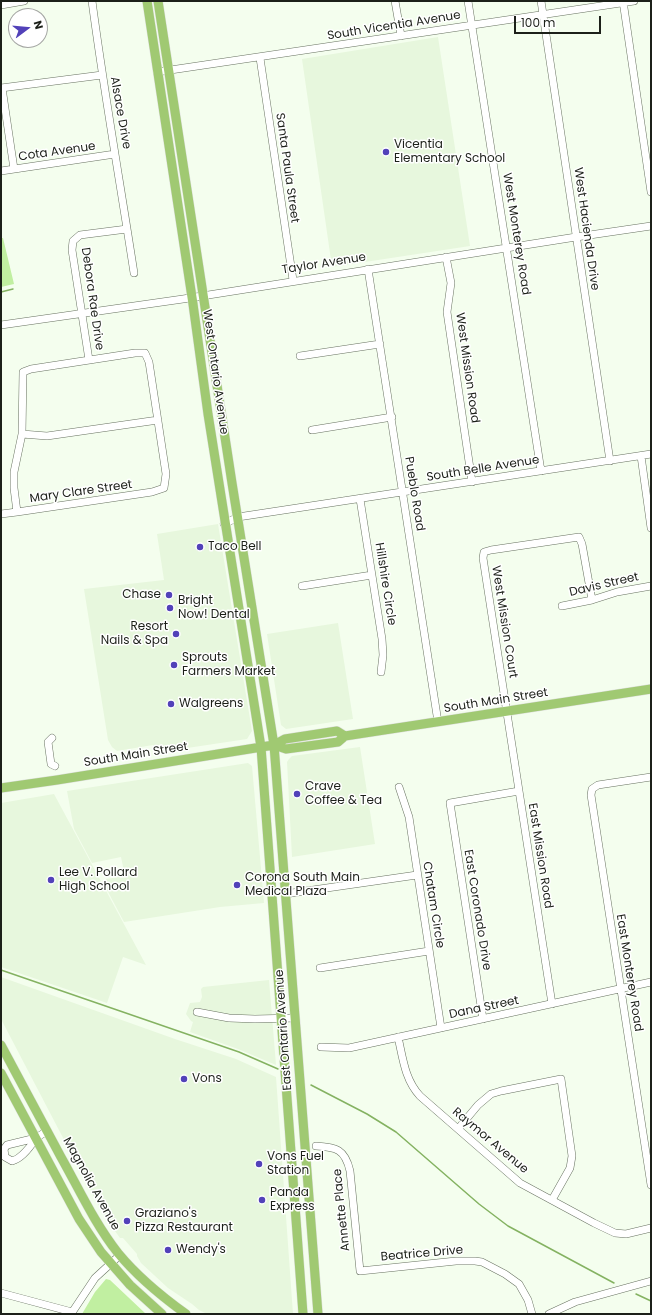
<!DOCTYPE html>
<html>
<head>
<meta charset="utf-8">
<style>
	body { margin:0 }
	#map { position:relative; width:652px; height:1315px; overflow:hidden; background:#f4feee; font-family:Poppins,sans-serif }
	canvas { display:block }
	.frame { position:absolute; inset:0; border:2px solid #1c2019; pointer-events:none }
	.north { position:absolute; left:8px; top:8px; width:40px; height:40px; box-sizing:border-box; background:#fff; border:1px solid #a4a6a3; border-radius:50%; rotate:74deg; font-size:11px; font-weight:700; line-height:16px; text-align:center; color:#1c2019 }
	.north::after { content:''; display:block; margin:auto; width:14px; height:18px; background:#5241b9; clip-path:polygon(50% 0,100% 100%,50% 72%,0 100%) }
	.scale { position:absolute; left:514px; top:16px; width:87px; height:18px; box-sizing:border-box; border:2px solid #1c2019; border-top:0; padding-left:5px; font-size:12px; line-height:14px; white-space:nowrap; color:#1c2019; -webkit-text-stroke:3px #fff; paint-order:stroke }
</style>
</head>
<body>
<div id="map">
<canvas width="652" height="1315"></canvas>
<div class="frame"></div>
<div class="north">N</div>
<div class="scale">100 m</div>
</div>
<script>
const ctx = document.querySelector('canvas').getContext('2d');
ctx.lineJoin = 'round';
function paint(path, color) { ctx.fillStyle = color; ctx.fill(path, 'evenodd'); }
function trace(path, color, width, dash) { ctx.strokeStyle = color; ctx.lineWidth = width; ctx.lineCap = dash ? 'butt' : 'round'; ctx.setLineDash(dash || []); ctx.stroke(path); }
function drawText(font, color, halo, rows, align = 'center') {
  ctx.font = font + ' Poppins,sans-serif'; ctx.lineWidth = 3; ctx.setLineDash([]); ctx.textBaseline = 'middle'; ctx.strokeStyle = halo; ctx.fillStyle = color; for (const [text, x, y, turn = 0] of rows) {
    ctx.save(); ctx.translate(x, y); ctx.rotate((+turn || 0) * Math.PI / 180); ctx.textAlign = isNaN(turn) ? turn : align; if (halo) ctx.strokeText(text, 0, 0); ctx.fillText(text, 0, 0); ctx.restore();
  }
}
paint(new Path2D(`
	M438,37L470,246L332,267L302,59Z
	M218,524L252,731L247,739L154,753L153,745L117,751L112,747L108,740L84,589L164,580L157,534Z
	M338,623L353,719L286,729L281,725L267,634Z
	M360,747L375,844L292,857L287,762L289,759L292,756Z
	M248,763L252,766L264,903L220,907L124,922L106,888L104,882L106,879L125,876L121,857L92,863L74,829L67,791Z
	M54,794L146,965L123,957L107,1003L1,967V803Z
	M1,977L175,1039L236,1059L276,1077L293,1314H207L199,1310L192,1304L168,1288L141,1263L137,1256V1254L123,1238H120L112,1227L96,1201L1,1019Z
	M269,980L276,1065L238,1049L190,1032L193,1022L191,1021L186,1014L190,1003L200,1002L202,997L201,989L203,987Z`), '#e7f7dd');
paint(new Path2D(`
	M1,238H3L14,284L1,287Z
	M106,1279L110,1280L146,1314H82L95,1292Z`), '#c1efa1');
trace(new Path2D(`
	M1,292L13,289
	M1,970L239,1052L278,1069
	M311,1085L367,1114L396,1132L479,1204L508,1226L614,1283
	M636,1294L651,1301`), '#84b261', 1.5);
const minor = new Path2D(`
	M92,1C104,92 120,182 134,273
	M395,1L401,36
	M468,1L541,471
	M541,1L610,461
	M623,1L651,192
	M1,5L24,1
	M260,58L293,280
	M157,72L634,1
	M1,88L102,75
	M2,88L14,169
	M1,171L115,154
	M446,257L451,283L447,312L472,482
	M368,269L438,722
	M1,325L183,299L576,237L651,226
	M300,356L380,344
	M89,360L72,250L73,241L80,235L127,229
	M312,430L392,417
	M22,434L47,436L158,420
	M641,456L651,528
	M360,499L382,639L383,655L381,672
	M1,514L17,512L152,492L164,488L166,474L149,362L145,353H135L31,369L23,372L22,434L14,472V488L17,512
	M224,524L238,517L651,454
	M302,586L372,575
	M562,606L592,600L617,592L651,586
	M52,738L48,742L51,764L55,766
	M651,777L598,785L592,789L591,795L651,1185
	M399,787L409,817L441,1028
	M285,894L417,875
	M320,968L429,951
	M552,1004L483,558L484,552L491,550L579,537L582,544L592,600
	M197,1012L229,1018L255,1019L295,1018
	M483,1019L450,803L519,791
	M398,1037C403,1059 405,1080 420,1096L520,1183L594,1223L615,1233L626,1234L651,1228
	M321,1047L349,1048L651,982
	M458,1129L478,1105L491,1094L501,1091L561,1079L572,1156L570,1168L552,1200
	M36,1138C31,1146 21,1159 12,1161L5,1157L4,1149L7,1145L36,1138L47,1131
	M316,1146C336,1147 345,1149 350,1171L360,1271L456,1261H475L482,1262L505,1274L519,1284L528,1300L532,1314
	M1,1293L72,1312
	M71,1314L95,1278L120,1255
	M549,1314L575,1302L651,1281`);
const major = new Path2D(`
	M147,1L193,304L208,414L261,747L303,1314
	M158,1L232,483L274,745L318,1314
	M274,745L286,749L338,742L345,736L651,689
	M1,788L57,780L274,745L285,739L337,731L345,736
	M1,1045C21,1082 41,1119 61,1157C79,1189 95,1224 118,1253C137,1276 161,1296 186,1314
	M1,1073L79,1219L101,1252L130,1285L162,1314`);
trace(minor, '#687261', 8);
trace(major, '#dfe0df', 10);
trace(minor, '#fff', 7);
trace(major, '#a0c972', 9);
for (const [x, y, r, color] of [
	[386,152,4,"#5241b9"],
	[200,547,4,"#5241b9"],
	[169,595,4,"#5241b9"],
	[170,608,4,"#5241b9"],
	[176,634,4,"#5241b9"],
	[174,665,4,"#5241b9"],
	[171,704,4,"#5241b9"],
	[297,794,4,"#5241b9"],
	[51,880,4,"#5241b9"],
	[237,885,4,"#5241b9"],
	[184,1079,4,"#5241b9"],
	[259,1164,4,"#5241b9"],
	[262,1200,4,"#5241b9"],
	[127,1221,4,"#5241b9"],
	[168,1250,4,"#5241b9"]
]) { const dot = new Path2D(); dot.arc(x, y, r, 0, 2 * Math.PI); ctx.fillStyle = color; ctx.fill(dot); trace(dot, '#fff', 1.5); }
drawText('12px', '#1c2019', '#fff', [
	["South Vicentia Avenue",394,26,-9],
	["Alsace Drive",120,113,80],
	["Cota Avenue",57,152,-8],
	["Santa Paula Street",287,168,82],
	["West Hacienda Drive",586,229,82],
	["West Monterey Road",516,234,81],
	["Taylor Avenue",324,264,-9],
	["Debora Rae Drive",92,299,82],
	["West Mission Road",467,368,82],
	["West Ontario Avenue",215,372,82],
	["South Belle Avenue",483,469,-9],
	["Mary Clare Street",81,492,-8],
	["Pueblo Road",414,494,81],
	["Hillshire Circle",385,584,81],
	["Davis Street",604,585,-13],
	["West Mission Court",504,622,81],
	["South Main Street",496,701,-9],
	["South Main Street",136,755,-9],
	["East Mission Road",540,856,81],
	["Chatam Circle",433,905,81],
	["East Coronado Drive",477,910,81],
	["East Monterey Road",629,973,81],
	["Dana Street",484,1008,-12],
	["East Ontario Avenue",284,1030,-94],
	["Raymor Avenue",490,1141,40],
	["Magnolia Avenue",91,1184,61],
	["Annette Place",342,1210,-96],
	["Beatrice Drive",422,1254,-5]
]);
drawText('12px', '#1c2019', '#fff', [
	["Vicentia",394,145],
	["Elementary School",394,159],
	["Taco Bell",208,547],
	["Chase",161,595,"right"],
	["Bright",178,601],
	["Now! Dental",178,615],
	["Resort",168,627,"right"],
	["Nails & Spa",168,641,"right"],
	["Sprouts",182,658],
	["Farmers Market",182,672],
	["Walgreens",179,704],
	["Crave",305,787],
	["Coffee & Tea",305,801],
	["Lee V. Pollard",59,873],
	["High School",59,887],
	["Corona South Main",245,878],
	["Medical Plaza",245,892],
	["Vons",192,1079],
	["Vons Fuel",267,1157],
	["Station",267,1171],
	["Panda",270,1193],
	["Express",270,1207],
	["Graziano's",135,1214],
	["Pizza Restaurant",135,1228],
	["Wendy's",176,1250]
], 'left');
</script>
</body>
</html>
